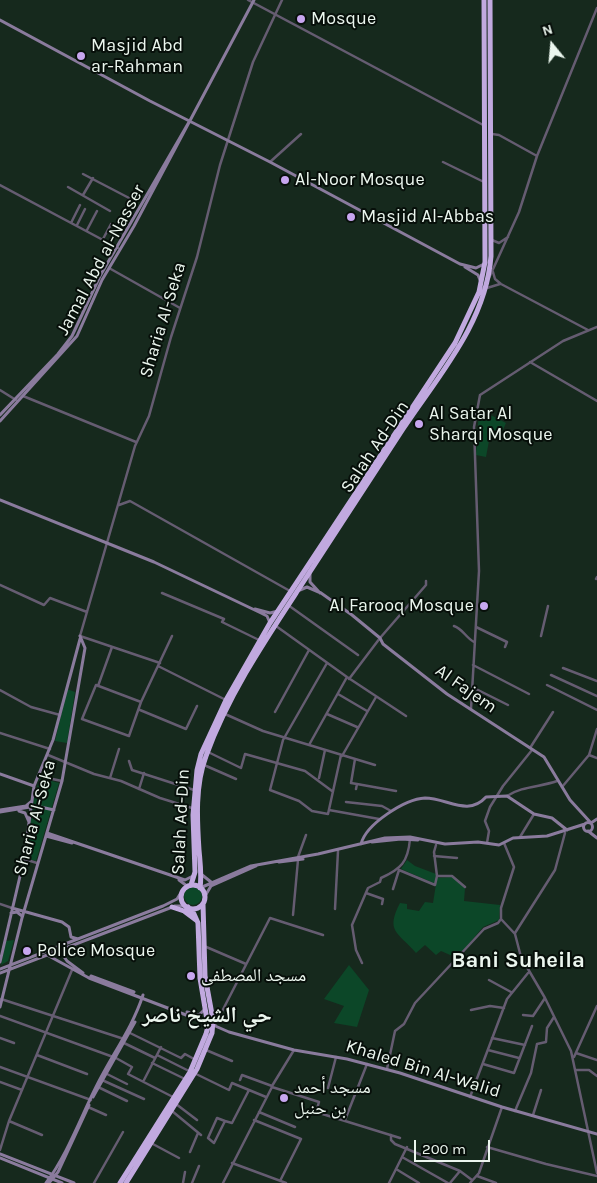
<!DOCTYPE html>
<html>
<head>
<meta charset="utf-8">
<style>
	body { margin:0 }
	#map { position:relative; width:597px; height:1183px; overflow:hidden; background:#16291d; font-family:Karla,sans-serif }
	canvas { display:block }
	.north { position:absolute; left:527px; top:20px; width:50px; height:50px; -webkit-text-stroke:4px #070f0a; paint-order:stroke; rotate:343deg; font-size:14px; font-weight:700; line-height:20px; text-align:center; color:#ebf6ee }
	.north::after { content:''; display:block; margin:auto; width:18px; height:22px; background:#ebf6ee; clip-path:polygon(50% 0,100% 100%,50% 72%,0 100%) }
	.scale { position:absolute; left:414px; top:1140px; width:76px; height:22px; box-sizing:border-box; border:2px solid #ebf6ee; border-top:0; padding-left:6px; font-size:15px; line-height:18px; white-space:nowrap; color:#ebf6ee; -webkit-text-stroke:4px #070f0a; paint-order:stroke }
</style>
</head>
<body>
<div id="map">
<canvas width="597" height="1183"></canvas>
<div class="north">N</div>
<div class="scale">200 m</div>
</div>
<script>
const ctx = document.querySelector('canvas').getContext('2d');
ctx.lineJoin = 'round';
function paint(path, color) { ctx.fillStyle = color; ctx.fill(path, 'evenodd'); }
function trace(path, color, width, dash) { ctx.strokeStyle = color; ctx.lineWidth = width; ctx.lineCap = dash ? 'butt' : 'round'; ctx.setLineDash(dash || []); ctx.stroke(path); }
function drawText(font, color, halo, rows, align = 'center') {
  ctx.font = font + ' Karla,"Noto Naskh Arabic",sans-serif'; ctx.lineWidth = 4; ctx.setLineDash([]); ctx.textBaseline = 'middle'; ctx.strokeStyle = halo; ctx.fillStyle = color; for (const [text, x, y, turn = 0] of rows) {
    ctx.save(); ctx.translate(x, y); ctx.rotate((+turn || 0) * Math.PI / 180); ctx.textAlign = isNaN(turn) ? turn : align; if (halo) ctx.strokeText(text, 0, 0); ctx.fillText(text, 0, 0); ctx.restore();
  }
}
paint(new Path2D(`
	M479,409L506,423L501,434L491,430L486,457L476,455Z
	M67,689L75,692L67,743L55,741Z
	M40,778L59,783L36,861L26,858L34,797Z
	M407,860L415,866L436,874L437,878L453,877L465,888L464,901L500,905L499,920L483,927L457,958L441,951L436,955L425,945L416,953C398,932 385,932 400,903L407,904V909L419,911L425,902L433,903L436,884L401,869Z
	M184 896a9 9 0 1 1 18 0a9 9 0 1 1-18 0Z
	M14,940L8,961L1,965L6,941Z
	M349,965L369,990L357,1027L334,1023L344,1006L324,999Z`), '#0c4728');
trace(new Path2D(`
	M248,0L485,126
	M492,134L499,135L537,156
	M270,162L301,134
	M443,162L484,182
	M83,174L131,199
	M0,185L118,248
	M68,187L110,211
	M83,195L93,178
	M71,223L80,205
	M77,225L85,209
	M87,230L97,211
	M103,239L111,224
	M492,240L499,243L508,237
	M109,268L180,308
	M493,272L495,279L501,284L588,330
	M489,278L519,212L537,156L597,8
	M487,288L500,284
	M530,362L597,401
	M0,390L16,400
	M23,396L136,442
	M119,505L130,501L290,591
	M596,579L597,577
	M0,585L44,605L50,598L87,612
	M162,593L224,619L222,622L259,640
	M288,605L358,655
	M276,626L347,677L406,716
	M454,626C463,629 465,637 474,642
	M476,627L507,642L505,647
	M541,636L548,606
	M160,663L80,636L135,446L149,416L171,337L197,257L220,165L253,62L282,0
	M327,663L283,740L270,790L299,801L312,811L328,814L341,755
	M473,665L529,694
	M158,666L226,700
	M563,668L597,681
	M551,675L597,696
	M349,679L380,638L426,585V581
	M547,685L597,710
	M98,686L112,647
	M472,687L508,705
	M0,690L31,707L60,715
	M338,694L367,711
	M141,702L96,685L82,719L129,736L141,702L172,636
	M471,709L479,571L474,427L480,395L563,341L597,327
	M140,710L186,729L197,706
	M275,712L309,650
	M225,714L263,731L375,765
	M327,714L357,727
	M0,733L50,749
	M309,745L347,677
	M530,748L553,712
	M208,752L241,768L245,754L305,771L332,791
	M48,755L94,774L121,781L160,798L192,808
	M589,755L597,758
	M342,756L376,697
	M355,759L351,783L357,784
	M129,761L132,770L194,790
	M204,765L236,779
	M38,776L62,781
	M110,778L119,749
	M319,778L325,750
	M562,787L589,755L597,729
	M139,789L144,773
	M356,789L357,784L396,791
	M507,796C522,786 541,787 557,781
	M346,802L382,806L391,811
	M329,810L379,819
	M520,837L534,814
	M487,843L489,831L485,821L490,807L503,786L532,750
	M436,845L434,852L437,876H452L465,887
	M434,856L457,858
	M298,857L306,835
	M24,859L37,863
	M393,889L399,870L435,885L437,876
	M366,893L383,899L382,904
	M0,904L12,908
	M335,909L338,851
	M293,915L298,860
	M501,919L515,934L521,957L545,998L571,1051L597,1173
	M515,933L555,870L565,833
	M204,946L246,964
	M362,963L356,950L352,925L368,888L380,882L381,878C401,869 408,862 410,839
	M489,980L511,992
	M1,999L124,1039
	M471,1010L490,1006L504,1008
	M523,1015L533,1016L545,998
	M0,1016L116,1058L132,1067L128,1074L173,1097
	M215,1025L270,918L323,935
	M130,1033L181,1058L185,1054L194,1059
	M0,1038L14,1043
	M492,1038L525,1045
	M124,1043L155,1058
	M206,1050L232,1061
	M488,1050L519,1058
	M576,1053L597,1060
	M37,1055L87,1074
	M157,1055L189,1071
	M574,1057L597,1006
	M152,1063L185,1079
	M483,1064L514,1073L532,1026
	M0,1067L91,1100
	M387,1069L395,1031L404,1024L415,1003L484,929L498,923L501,919V908L514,867L504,843
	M576,1070H589L597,1076
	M194,1073L229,1090L232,1083L266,1097
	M107,1074L127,1084
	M102,1080L144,1099
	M144,1080L161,1047
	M240,1080L242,1075L272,1086L294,1050
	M0,1082L22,1090
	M98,1087L127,1101
	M272,1087L319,1102L316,1112L400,1138
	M328,1088L336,1057
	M470,1097L507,999L528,973
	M176,1104L197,1120
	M88,1107L106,1115
	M172,1111L201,1135
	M515,1111L531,1073L537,1044L546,1042L547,1028L554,1017
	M259,1112L295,1127
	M533,1115L541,1090
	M254,1120L301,1139L280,1181
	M345,1120L367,1064
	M9,1121L42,1135
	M225,1121L217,1118L208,1138L214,1143L225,1121L232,1123L249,1090
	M391,1135V1140L395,1144L460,1171L472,1180
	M151,1143L179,1158
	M487,1147L546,1164L597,1176
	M0,1150L9,1121L72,970
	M190,1152L198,1133
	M402,1157L448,1183
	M232,1163L286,1183
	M396,1169L419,1183
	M477,1176L496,1183
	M94,1183L123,1132
	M183,1183L185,1172
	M192,1183L199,1166
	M223,1183L272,1087
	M389,1183L407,1147
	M450,1183L460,1171
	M470,1183L479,1173L502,1107`), '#655c71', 2.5);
trace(new Path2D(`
	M0,20L150,101L270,162L460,264L476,268L484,264
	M465,267L478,275L480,280
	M0,415L58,354L72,336L100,276L189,122
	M0,421L77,336L102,280L134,226L254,0
	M0,500L154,562L261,613L267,616L270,623
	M310,574V582L320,593
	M300,590L307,587L321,593L352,615L380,638L383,644L447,694L544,757L570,800L591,823L597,819
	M255,609L270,613L278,611
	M0,774L34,786
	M0,810L26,806L32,801
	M19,811L25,813L29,822
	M0,812L36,806L54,810
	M583.5 827a4.5 4.5 0 1 1 9 0a4.5 4.5 0 1 1-9 0Z
	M588,831L597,838
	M47,833L179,878L185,880L193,876
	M46,836L72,843
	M372,842L401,839L418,840
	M361,844C366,824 405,799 425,798C447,798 468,817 486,797L507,796L534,814L552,818L567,830
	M279,862L303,859
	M201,874L211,882
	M179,880L187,886
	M200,888L251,866L318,854L385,838L410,837L445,844L478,842L499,845L513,838L547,836L585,824
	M205,896L211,886L256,866
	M12,908L62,922L69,927L71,937L78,939
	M11,913L17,912L22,916
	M60,951L67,961L83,973
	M49,956L89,978L207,1023
	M0,962L24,859L34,786L53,740L80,639
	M0,969L163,906L177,899L182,891
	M0,973L175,906H186
	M91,976L134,992
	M0,1007L22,918L62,781L85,648L80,636
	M187,1012L199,1015L205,1009
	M213,1025L229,1032L294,1050L347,1059L400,1073L502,1107L597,1134
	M93,1097L135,1022
	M0,1154L74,1183
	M0,1158L62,1183
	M46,1183C67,1155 80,1119 96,1087C111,1056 132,1029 143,995
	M49,1183L58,1172L89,1105`), '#8a7b9d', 3);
trace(new Path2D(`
	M191,885L195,872L193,815L197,770L201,754L226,700L270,623L455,343L479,292L485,262L484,0
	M181 897a12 12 0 1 1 24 0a12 12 0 1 1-24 0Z
	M200,888C202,875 200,862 199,850C197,820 195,785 206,756C228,695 266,639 302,584C335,533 369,481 403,429C438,376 486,323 491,256L490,0
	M172,907L184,911L196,920
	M120,1183L190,1072L206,1034L208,1026L200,978L198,923L194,914L188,907
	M126,1183L197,1069L212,1033L213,1020L205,976L203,904`), '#c1a9df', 5);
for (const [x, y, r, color] of [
	[301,19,5,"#c7a6ef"],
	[81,56,5,"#c7a6ef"],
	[285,180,5,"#c7a6ef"],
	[351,217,5,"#c7a6ef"],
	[419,424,5,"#c7a6ef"],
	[484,606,5,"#c7a6ef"],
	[27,951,5,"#c7a6ef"],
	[191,976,5,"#c7a6ef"],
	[284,1098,5,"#c7a6ef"]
]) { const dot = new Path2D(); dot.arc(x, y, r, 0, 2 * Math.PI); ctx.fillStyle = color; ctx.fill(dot); trace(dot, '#070f0a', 2); }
drawText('18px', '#ebf6ee', '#070f0a', [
	["Mosque",311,19],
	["Masjid Abd",91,46],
	["ar-Rahman",91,67],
	["Al-Noor Mosque",295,180],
	["Masjid Al-Abbas",361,217],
	["Al Satar Al",429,414],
	["Sharqi Mosque",429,435],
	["Al Farooq Mosque",474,606,"right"],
	["Police Mosque",37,951],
	["مسجد المصطفى",201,976],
	["مسجد أحمد",294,1088],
	["بن حنبل",294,1109]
], 'left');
drawText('18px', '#ebf6ee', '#070f0a', [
	["Jamal Abd al-Nasser",101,260,-62],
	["Sharia Al-Seka",163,320,-73],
	["Salah Ad-Din",375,447,-56],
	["Al Fajem",466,689,35],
	["Sharia Al-Seka",35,818,-75],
	["Salah Ad-Din",181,822,-87],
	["Khaled Bin Al-Walid",423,1069,17]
]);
drawText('bold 22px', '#ebf6ee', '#070f0a', [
	["Bani Suheila",518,961],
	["حي الشيخ ناصر",207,1016]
]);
</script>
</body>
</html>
